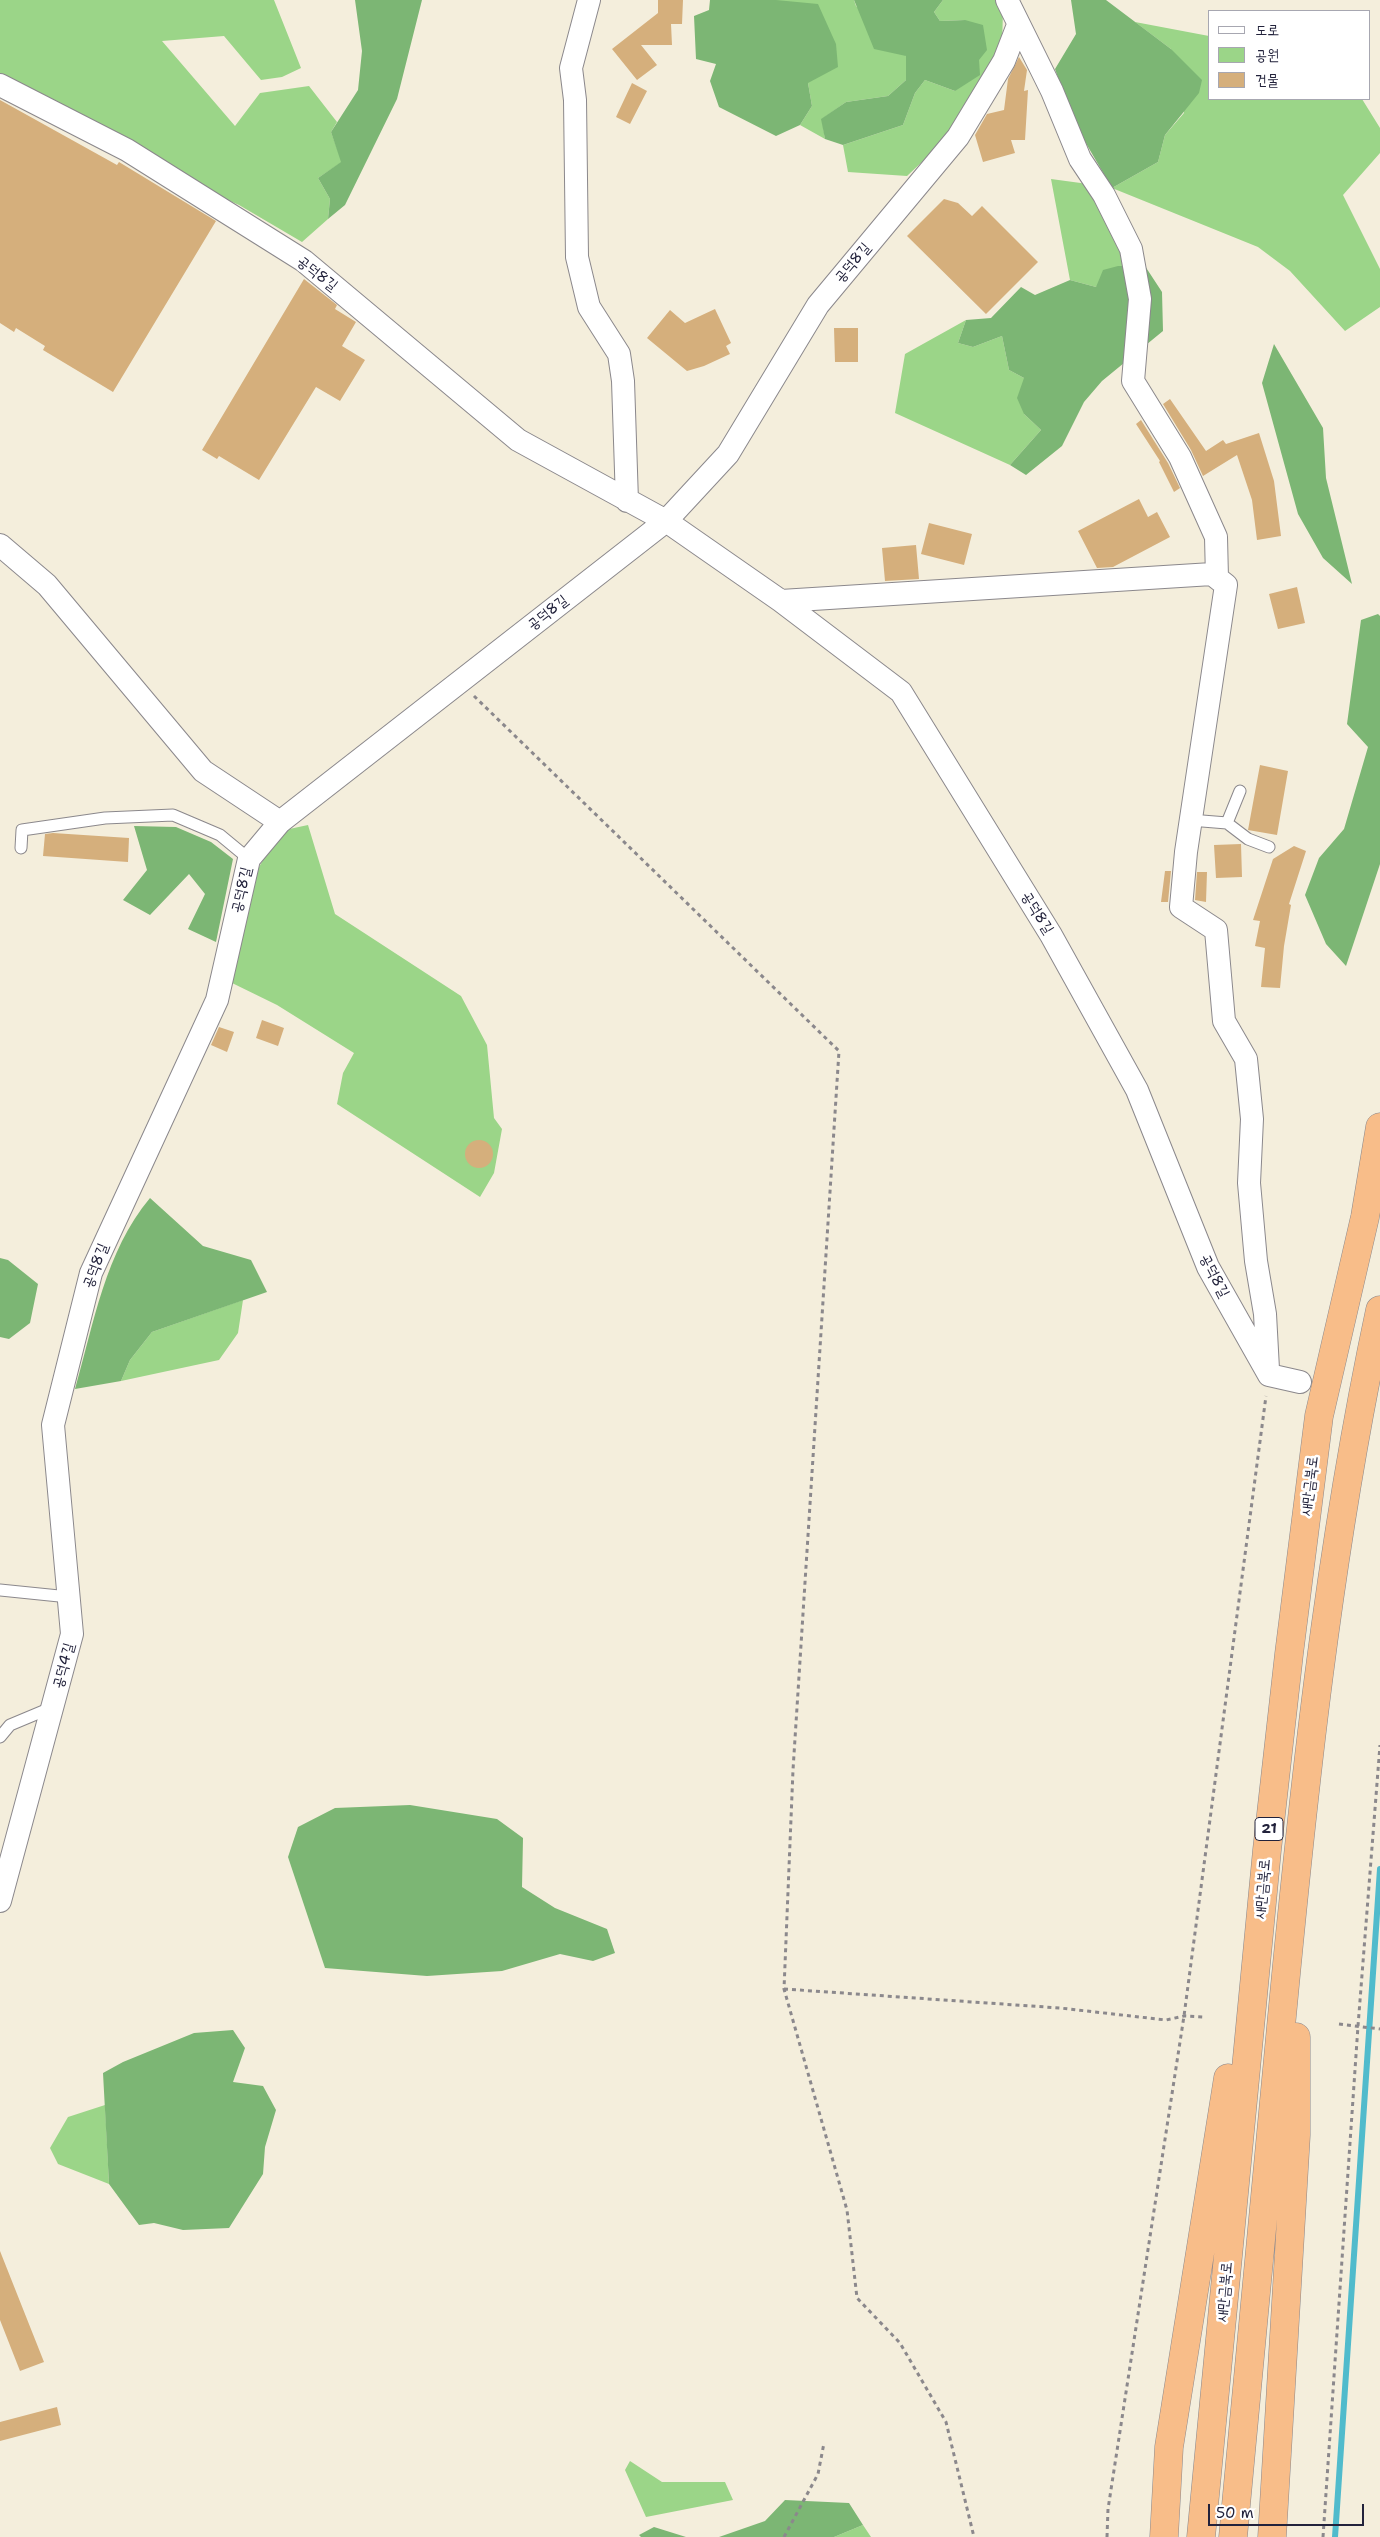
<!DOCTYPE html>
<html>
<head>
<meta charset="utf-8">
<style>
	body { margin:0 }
	#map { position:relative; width:1380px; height:2537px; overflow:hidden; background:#f4eedc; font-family:"Shantell Sans","Poor Story",sans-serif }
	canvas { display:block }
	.legend { position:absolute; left:1208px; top:10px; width:162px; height:90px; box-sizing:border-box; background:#fff; border:1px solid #a7a7b1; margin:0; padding:6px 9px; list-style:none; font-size:15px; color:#22223b }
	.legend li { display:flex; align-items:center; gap:10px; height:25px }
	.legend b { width:25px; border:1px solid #a7a7b1 }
	.scale { position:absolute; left:1208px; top:2504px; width:156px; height:22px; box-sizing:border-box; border:2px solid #22223b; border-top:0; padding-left:6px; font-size:15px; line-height:18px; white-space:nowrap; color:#22223b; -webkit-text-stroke:4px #fff; paint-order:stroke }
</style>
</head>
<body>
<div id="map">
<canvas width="1380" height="2537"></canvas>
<ul class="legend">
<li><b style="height:6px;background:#fff"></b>도로</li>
<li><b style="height:14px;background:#9bd588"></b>공원</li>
<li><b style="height:14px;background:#d5af7c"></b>건물</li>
</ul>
<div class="scale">50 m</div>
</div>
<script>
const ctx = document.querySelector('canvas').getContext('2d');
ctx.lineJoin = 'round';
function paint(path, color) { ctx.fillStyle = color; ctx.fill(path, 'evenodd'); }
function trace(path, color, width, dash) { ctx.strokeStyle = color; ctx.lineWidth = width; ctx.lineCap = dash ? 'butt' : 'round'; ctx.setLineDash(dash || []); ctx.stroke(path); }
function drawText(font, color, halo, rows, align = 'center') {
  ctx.font = font + ' "Shantell Sans","Poor Story",sans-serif'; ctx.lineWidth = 5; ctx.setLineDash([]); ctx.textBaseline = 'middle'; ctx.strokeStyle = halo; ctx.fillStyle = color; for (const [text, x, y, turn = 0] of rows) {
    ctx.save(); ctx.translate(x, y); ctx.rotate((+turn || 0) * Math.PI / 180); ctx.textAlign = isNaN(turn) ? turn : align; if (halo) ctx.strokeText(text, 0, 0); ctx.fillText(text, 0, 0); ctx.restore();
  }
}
paint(new Path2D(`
	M0,0H274L301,68L282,77L261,80L224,36L162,41L235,126L260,93L309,86L337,122L331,132L342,162L318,178L330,199L328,219L302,242L239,205L205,190L0,77Z
	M776,0H854L856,6L906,56V80L888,96L846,102L822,119L825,139L800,125L812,106L808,83Z
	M943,0H998L1003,9L1002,48L984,83L939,146L907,176L848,172L843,145L903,125L915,93L925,80L955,91L965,20L940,21L934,12Z
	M1135,22L1209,36V99H1362L1380,128V153L1343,195L1380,269V307L1345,331L1290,271L1258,247L1112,188L1158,162L1165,135L1184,113L1171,49Z
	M1051,179L1088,184L1127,266L1096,287L1070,280Z
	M966,320L958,343L973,347L1002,336L1009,370L1024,378V414L1041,430L1010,465L895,413L905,354Z
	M308,825L335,914L461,996L487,1045L494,1118L502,1129L494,1173L480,1197L337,1104L343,1073L354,1053L277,1005L230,982L259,867L280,831Z
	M243,1300L238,1333L219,1360L121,1381L130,1360L152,1332Z
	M105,2105L109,2184L58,2164L50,2148L68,2117Z
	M630,2461L662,2482H725L733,2500L646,2517L625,2470Z
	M863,2525L871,2537H834Z`), '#9bd588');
paint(new Path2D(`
	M355,0H422L397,99L345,205L328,219L330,199L318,178L341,162L331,132L358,90L362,51Z
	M710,0H776L818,4L836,44L838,67L808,83L812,106L800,125L776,136L719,107L710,81L716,64L696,59L694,16L709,10Z
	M854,0H943L934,12L940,21L965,20L983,25L987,50L979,60L980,75L955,91L925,80L915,93L903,125L843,145L825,139L821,119L846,102L888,96L906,80V56L874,49Z
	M1071,0H1106L1171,49L1202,80L1199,93L1165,135L1158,162L1112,188L1073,121L1055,69L1076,34Z
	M1118,266H1145L1162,292L1163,331L1102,381L1084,402L1062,446L1026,475L1010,465L1041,430L1024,414L1017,398L1024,378L1009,370L1002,336L973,347L958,343L966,320L991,318L1021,287L1035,295L1070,280L1096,287L1103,270Z
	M1274,344L1323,428L1326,478L1352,584L1323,558L1298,514L1262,383Z
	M1378,614L1380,616V864L1346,966L1326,944L1305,895L1319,858L1344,829L1368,747L1347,724L1361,620Z
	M134,826L176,827L211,842L233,859L216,942L188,929L205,894L189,874L150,915L123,900L147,870Z
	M150,1198L203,1246L251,1260L267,1292L152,1332L130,1360L121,1381L75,1389C94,1323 105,1252 150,1198Z
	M0,1258L8,1260L38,1284L30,1323L9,1339L0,1337Z
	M410,1805L497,1819L523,1838L522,1887L555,1908L607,1929L615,1953L593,1961L560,1954L502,1971L427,1976L325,1968L288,1857L298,1827L335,1808Z
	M233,2030L245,2048L233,2082L263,2086L276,2110L265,2147L263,2174L229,2228L183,2230L154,2223L139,2225L109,2184L103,2073L123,2062L194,2033Z
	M785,2500L849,2503L863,2525L834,2537H719L765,2521Z
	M654,2527L686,2537H641L639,2535Z`), '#7cb674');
trace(new Path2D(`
	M1335,2537L1380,1869`), '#50bbcc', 6);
paint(new Path2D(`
	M658,0H683L682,24H671L672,45H641L657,65L637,80L612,49L658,13Z
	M1019,57L1027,70L1024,91L1028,90L1025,140H1011L1015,153L983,162L975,135L987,114L1004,110L1008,79Z
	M632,83L647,91L630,124L616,117Z
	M0,100L117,165L119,162L216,221L113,392L43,350L45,346L16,328L14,332L0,323Z
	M944,199L958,203L972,216L982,206L1038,262L986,314L907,236Z
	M304,279L337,305L335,309L356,322L342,346L365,360L340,401L316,387L259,480L219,456L217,459L202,450Z
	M715,309L731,343L726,346L730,354L704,366L687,371L647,338L670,310L685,323Z
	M834,328H858V362H835Z
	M1170,399L1206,451L1223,440L1226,444L1259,433L1274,481L1281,536L1257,540L1252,500L1237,455L1203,476L1191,450L1163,404Z
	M1141,420L1168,463L1180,488L1174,492L1159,462L1160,461L1136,424Z
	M1139,499L1148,517L1157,512L1170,537L1113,567L1097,568L1078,531Z
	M929,523L972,534L964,565L921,554Z
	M916,545L919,579L885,581L882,548Z
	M1297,587L1305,623L1278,629L1269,594Z
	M1260,765L1288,771L1277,835L1248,830Z
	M53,833L129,838L128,862L43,856L45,834Z
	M1241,844L1242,877L1216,878L1214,845Z
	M1294,846L1306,851L1289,904L1291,905L1284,946L1280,988L1261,987L1265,948L1255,946L1260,921L1253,920L1273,859Z
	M1165,871H1171L1168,902H1161Z
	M1197,872H1207L1206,902L1195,900Z
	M262,1020L284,1028L278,1046L256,1038Z
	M219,1027L234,1032L227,1052L211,1045Z
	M465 1154a14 14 0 1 1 28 0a14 14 0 1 1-28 0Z
	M0,2251L44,2362L20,2371L0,2320Z
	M57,2407L61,2425L0,2441V2422Z`), '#d5af7c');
const service = new Path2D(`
	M1190,820L1227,823L1240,791
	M1227,823L1248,839L1269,847
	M21,848L22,830L105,818L173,815L220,835L249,859
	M0,1590L69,1597
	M0,1737L10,1725L53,1707`);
const minor = new Path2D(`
	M589,0L571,68L575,100L577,257L589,307L619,354L623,381L627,501
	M1007,0L1052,91L1080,159L1104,195L1131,249L1140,299L1133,381L1180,457L1216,537L1217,578
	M0,85L127,150L304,261L518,440L666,521L781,601L901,692L1051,935L1137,1090L1208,1267L1269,1375L1300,1382
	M0,545L47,585L203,771L280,822
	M781,601L1212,574L1226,585L1186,852L1181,907L1216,930L1224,1021L1246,1059L1252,1119L1249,1183L1256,1261L1265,1314L1268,1369
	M0,1901L72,1634L53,1425L91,1273L217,1000L249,859L280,822L666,521L728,454L818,305L958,137L1004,61L1018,25`);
const trunk = new Path2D(`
	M1164,2537L1169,2447L1228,2078
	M1201,2537L1267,1850L1289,1654L1319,1416L1365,1217L1380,1127
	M1233,2537C1248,2374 1264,2211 1279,2048C1302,1801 1328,1553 1380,1310
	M1272,2537L1296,2135V2037`);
trace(service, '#8b888c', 13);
trace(minor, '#8b888c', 24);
trace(trunk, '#8b888c', 29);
trace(new Path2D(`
	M474,696L839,1051L793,1770L784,1989L847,2210L857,2298L900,2343L946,2422L974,2537
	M784,1989L1060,2008L1166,2020L1184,2016L1204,2017
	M1339,2024L1380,2029
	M784,2537L818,2474L824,2443
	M1107,2537L1108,2509L1184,2016L1266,1396
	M1323,2537L1358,2026L1380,1745`), '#8b888c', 3, [4, 4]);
trace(service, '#fff', 11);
trace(minor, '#fff', 22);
trace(trunk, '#f8bd89', 28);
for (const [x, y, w] of [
	[1269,1829,28]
]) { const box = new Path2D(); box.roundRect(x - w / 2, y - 11.5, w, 23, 4); ctx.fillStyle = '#fff'; ctx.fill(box); trace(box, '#22223b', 1); }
drawText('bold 14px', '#22223b', null, [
	["21",1269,1829]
]);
drawText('15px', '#22223b', '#fff', [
	["공덕8길",853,263,-50],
	["공덕8길",317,274,38],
	["공덕8길",548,613,-38],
	["공덕8길",242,890,-77],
	["공덕8길",1037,913,58],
	["공덕8길",96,1266,-69],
	["공덕8길",1214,1276,63],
	["새만금북로",1310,1486,-83],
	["공덕4길",64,1666,-75],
	["새만금북로",1263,1889,-85],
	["새만금북로",1225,2292,-85]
]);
</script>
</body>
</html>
